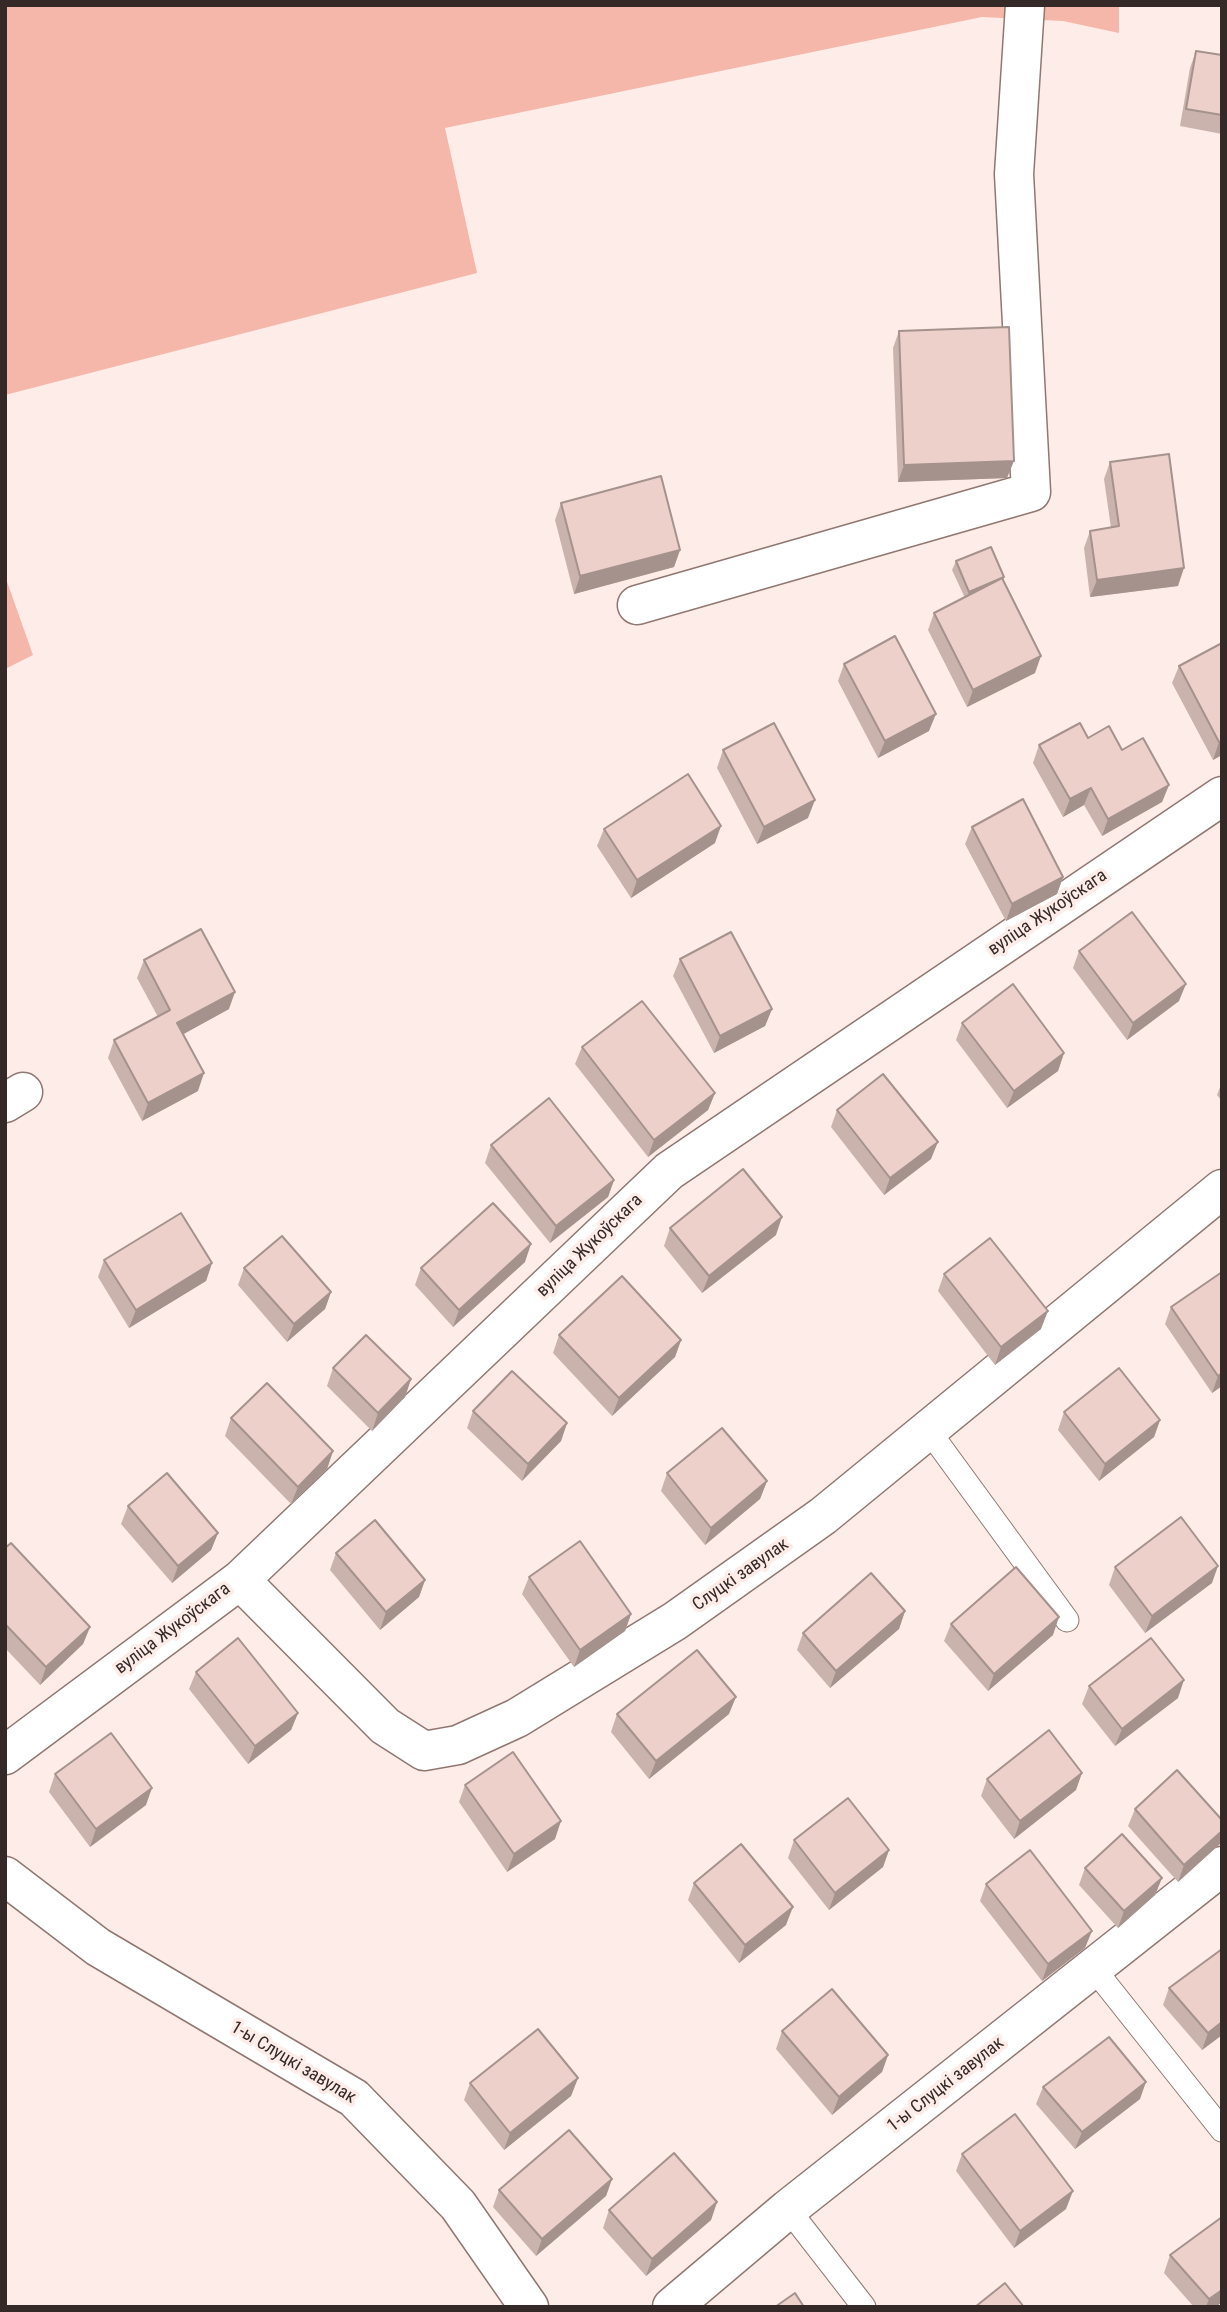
<!DOCTYPE html>
<html>
<head>
<meta charset="utf-8">
<style>
	body { margin:0 }
	#map { position:relative; width:1227px; height:2312px; overflow:hidden; background:#fdece8; font-family:"Roboto Condensed",sans-serif }
	canvas { display:block }
	.frame { position:absolute; inset:0; border:7px solid #342927; pointer-events:none }
</style>
</head>
<body>
<div id="map">
<canvas width="1227" height="2312"></canvas>
<div class="frame"></div>
</div>
<script>
const ctx = document.querySelector('canvas').getContext('2d');
ctx.lineJoin = 'round';
function paint(path, color) { ctx.fillStyle = color; ctx.fill(path, 'evenodd'); }
function trace(path, color, width, dash) { ctx.strokeStyle = color; ctx.lineWidth = width; ctx.lineCap = dash ? 'butt' : 'round'; ctx.setLineDash(dash || []); ctx.stroke(path); }
function drawText(font, color, halo, rows, align = 'center') {
  ctx.font = font + ' "Roboto Condensed",sans-serif'; ctx.lineWidth = 7; ctx.setLineDash([]); ctx.textBaseline = 'middle'; ctx.strokeStyle = halo; ctx.fillStyle = color; for (const [text, x, y, turn = 0] of rows) {
    ctx.save(); ctx.translate(x, y); ctx.rotate((+turn || 0) * Math.PI / 180); ctx.textAlign = isNaN(turn) ? turn : align; if (halo) ctx.strokeText(text, 0, 0); ctx.fillText(text, 0, 0); ctx.restore();
  }
}
paint(new Path2D(`
	M5,5H1119V33L1063,21L982,17L445,128L477,273L5,395Z
	M5,576L33,655L5,669Z`), '#f5b7a9');
const lane = new Path2D(`
	M929,1431L1067,1620
	M1094,1969L1222,2130
	M788,2209L864,2307`);
const street = new Path2D(`
	M637,605L1031,492L1014,174L1025,5
	M5,1103L23,1092
	M240,1580L385,1726L424,1751L458,1745L517,1718L675,1621L823,1516L1222,1189
	M5,1755L240,1580L669,1171L1222,796
	M5,1876L98,1947L354,2098L458,2205L529,2307
	M672,2307L788,2209L1222,1866`);
trace(lane, '#907771', 25);
trace(street, '#907771', 41);
trace(lane, '#fff', 23);
trace(street, '#fff', 38);
paint(new Path2D(`
	M1196,51L1222,55V134L1180,126L1190,68Z
	M899,331L1007,478L898,482L893,348Z
	M1110,462L1178,586L1090,597L1084,548L1090,531L1111,528L1104,479Z
	M561,503L680,550L674,567L574,594L555,520Z
	M956,561L1003,580L1035,673L967,707L928,630L934,613L965,598L952,570Z
	M1222,643V755L1213,760L1172,683L1179,666Z
	M844,664L929,731L878,758L838,681Z
	M1088,738L1122,750L1169,785L1162,802L1102,836L1084,805L1063,817L1033,763L1039,745Z
	M723,750L808,818L757,844L717,768Z
	M972,827L1063,877L1057,894L1006,921L965,844Z
	M604,829L715,843L631,898L597,846Z
	M1079,951L1179,1001L1127,1040L1073,968Z
	M680,959L772,1009L765,1026L714,1053L673,976Z
	M144,960L229,1009L183,1034L198,1091L142,1121L108,1058L114,1040L158,1017L137,978Z
	M962,1023L1064,1053L1058,1071L1007,1108L956,1040Z
	M582,1047L715,1093L708,1110L648,1157L575,1064Z
	M1222,1082V1101L1217,1095Z
	M837,1110L931,1159L884,1195L831,1127Z
	M491,1145L614,1180L608,1197L550,1243L485,1163Z
	M670,1228L776,1235L702,1293L664,1246Z
	M104,1260L212,1263L206,1281L129,1328L98,1277Z
	M525,1262L453,1327L415,1285L421,1268Z
	M244,1268L331,1292L325,1309L287,1342L238,1285Z
	M1222,1272V1386L1212,1393L1165,1324L1171,1307Z
	M944,1274L1041,1329L995,1365L938,1291Z
	M559,1335L681,1340L675,1357L612,1416L553,1353Z
	M333,1368L411,1379L405,1397L372,1431L327,1386Z
	M473,1411L567,1423L561,1441L522,1481L467,1428Z
	M1064,1412L1160,1420L1154,1437L1099,1481L1058,1430Z
	M231,1418L333,1451L327,1469L291,1504L225,1436Z
	M667,1473L767,1481L760,1499L705,1545L661,1491Z
	M128,1506L218,1533L211,1550L172,1583L121,1524Z
	M5,1548L90,1627L83,1644L40,1685L5,1648Z
	M336,1553L425,1580L419,1597L380,1630L330,1570Z
	M1115,1567L1212,1583L1145,1633L1109,1585Z
	M529,1577L631,1614L625,1631L574,1667L522,1594Z
	M905,1611L899,1629L830,1688L797,1650L803,1633Z
	M951,1624L1053,1635L988,1691L944,1641Z
	M196,1672L298,1713L291,1730L248,1764L189,1689Z
	M1089,1686L1178,1698L1115,1746L1082,1704Z
	M617,1714H729L649,1779L611,1732Z
	M55,1774L146,1805L90,1847L49,1792Z
	M987,1779L1076,1790L1014,1839L981,1796Z
	M465,1785L555,1839L507,1872L459,1802Z
	M1135,1809L1221,1843L1178,1882L1128,1826Z
	M794,1840L889,1850L883,1867L829,1910L788,1858Z
	M1085,1868L1162,1878L1155,1895L1118,1928L1079,1885Z
	M694,1883L786,1925L739,1963L688,1900Z
	M986,1884L1085,1948L1042,1981L980,1901Z
	M1222,1949V2035L1202,2050L1163,2005L1169,1988Z
	M782,2031L888,2055L882,2072L832,2115L776,2049Z
	M578,2078L571,2096L504,2150L464,2100L470,2083Z
	M1043,2087L1140,2099L1075,2149L1036,2104Z
	M962,2154L1066,2209L1014,2248L956,2171Z
	M612,2179L606,2196L536,2256L493,2207L499,2190Z
	M717,2202L711,2220L646,2276L603,2228L609,2210Z
	M1170,2255L1216,2307H1194L1164,2273Z`), '#cbb3ad');
paint(new Path2D(`
	M1014,461L1007,478L898,482L904,465Z
	M680,550L674,567L574,594L580,576Z
	M1184,568L1178,586L1090,597L1097,580Z
	M1004,577L1001,586L966,601L969,592Z
	M1041,656L1035,673L967,707L973,690Z
	M936,714L929,731L878,758L885,741Z
	M1222,741V755L1213,760L1219,742Z
	M1169,785L1162,802L1102,836L1108,819Z
	M1091,788L1084,805L1063,817L1070,799Z
	M815,800L808,818L757,844L764,827Z
	M721,826L715,843L631,898L637,880Z
	M1063,877L1057,894L1006,921L1012,904Z
	M1186,984L1179,1001L1127,1040L1133,1023Z
	M235,992L229,1009L171,1041L177,1023Z
	M772,1009L765,1026L714,1053L720,1036Z
	M1064,1053L1058,1071L1007,1108L1014,1091Z
	M204,1073L198,1091L142,1121L148,1103Z
	M715,1093L708,1110L648,1157L654,1140Z
	M938,1142L931,1159L884,1195L890,1178Z
	M614,1180L608,1197L550,1243L556,1226Z
	M782,1217L776,1235L702,1293L709,1276Z
	M531,1244L525,1262L453,1327L459,1310Z
	M212,1263L206,1281L129,1328L136,1310Z
	M331,1292L325,1309L287,1342L294,1324Z
	M1048,1311L1041,1329L995,1365L1001,1347Z
	M681,1340L675,1357L612,1416L619,1398Z
	M1222,1373V1386L1212,1393L1218,1376Z
	M411,1379L405,1397L372,1431L378,1413Z
	M1160,1420L1154,1437L1099,1481L1105,1464Z
	M567,1423L561,1441L522,1481L528,1464Z
	M333,1451L327,1469L291,1504L298,1487Z
	M767,1481L760,1499L705,1545L711,1528Z
	M218,1533L211,1550L172,1583L178,1566Z
	M1218,1566L1212,1583L1145,1633L1152,1616Z
	M425,1580L419,1597L380,1630L386,1612Z
	M905,1611L899,1629L830,1688L836,1671Z
	M631,1614L625,1631L574,1667L580,1650Z
	M1059,1617L1053,1635L988,1691L994,1674Z
	M90,1627L83,1644L40,1685L46,1667Z
	M1184,1680L1178,1698L1115,1746L1122,1729Z
	M736,1697L729,1714L649,1779L656,1761Z
	M298,1713L291,1730L248,1764L255,1746Z
	M1082,1773L1076,1790L1014,1839L1020,1821Z
	M152,1788L146,1805L90,1847L96,1829Z
	M561,1821L555,1839L507,1872L514,1854Z
	M1222,1831L1221,1843L1178,1882L1184,1865Z
	M889,1850L883,1867L829,1910L835,1893Z
	M1162,1878L1155,1895L1118,1928L1124,1911Z
	M793,1907L786,1925L739,1963L745,1945Z
	M1092,1931L1085,1948L1042,1981L1048,1964Z
	M1222,2022V2035L1202,2050L1208,2033Z
	M888,2055L882,2072L832,2115L839,2097Z
	M578,2078L571,2096L504,2150L510,2133Z
	M1146,2082L1140,2099L1075,2149L1082,2132Z
	M612,2179L606,2196L536,2256L542,2239Z
	M1073,2191L1066,2209L1014,2248L1020,2231Z
	M717,2202L711,2220L646,2276L652,2259Z
	M1222,2290V2302L1216,2307H1206L1209,2299Z`), '#a5928d');
const building = new Path2D(`
	M1196,51L1222,55V115L1186,109Z
	M1009,327L1014,461L904,465L899,331Z
	M1169,454L1184,568L1097,580L1090,531L1119,526L1110,462Z
	M661,476L680,550L580,576L561,503Z
	M991,547L1004,577L969,592L956,561Z
	M1002,578L1041,656L973,690L934,613Z
	M895,636L936,714L885,741L844,664Z
	M1222,643V741L1219,742L1179,666Z
	M774,723L815,800L764,827L723,750Z
	M1080,723L1088,738L1109,726L1122,750L1143,738L1169,785L1108,819L1091,788L1070,799L1039,745Z
	M688,774L721,826L637,880L604,829Z
	M1023,799L1063,877L1012,904L972,827Z
	M1132,912L1186,984L1133,1023L1079,951Z
	M201,929L235,992L177,1023L204,1073L148,1103L114,1040L170,1010L144,960Z
	M731,932L772,1009L720,1036L680,959Z
	M1013,984L1064,1053L1014,1091L962,1023Z
	M642,1001L715,1093L654,1140L582,1047Z
	M883,1074L938,1142L890,1178L837,1110Z
	M549,1098L614,1180L556,1226L491,1145Z
	M743,1169L782,1217L709,1276L670,1228Z
	M493,1203L531,1244L459,1310L421,1268Z
	M181,1213L212,1263L136,1310L104,1260Z
	M282,1236L331,1292L294,1324L244,1268Z
	M990,1238L1048,1311L1001,1347L944,1274Z
	M1222,1272V1373L1218,1376L1171,1307Z
	M622,1276L681,1340L619,1398L559,1335Z
	M366,1335L411,1379L378,1413L333,1368Z
	M1119,1368L1160,1420L1105,1464L1064,1412Z
	M512,1371L567,1423L528,1464L473,1411Z
	M267,1383L333,1451L298,1487L231,1418Z
	M722,1428L767,1481L711,1528L667,1473Z
	M167,1473L218,1533L178,1566L128,1506Z
	M1181,1517L1218,1566L1152,1616L1115,1567Z
	M375,1520L425,1580L386,1612L336,1553Z
	M580,1541L631,1614L580,1650L529,1577Z
	M11,1543L90,1627L46,1667L5,1624V1548Z
	M1016,1567L1059,1617L994,1674L951,1624Z
	M871,1573L905,1611L836,1671L803,1633Z
	M238,1638L298,1713L255,1746L196,1672Z
	M1151,1638L1184,1680L1122,1729L1089,1686Z
	M697,1650L736,1697L656,1761L617,1714Z
	M1049,1730L1082,1773L1020,1821L987,1779Z
	M111,1733L152,1788L96,1829L55,1774Z
	M513,1752L561,1821L514,1854L465,1785Z
	M1177,1770L1222,1820V1831L1184,1865L1135,1809Z
	M848,1798L889,1850L835,1893L794,1840Z
	M1122,1834L1162,1878L1124,1911L1085,1868Z
	M741,1844L793,1907L745,1945L694,1883Z
	M1030,1850L1092,1931L1048,1964L986,1884Z
	M1222,1949V2022L1208,2033L1169,1988Z
	M832,1989L888,2055L839,2097L782,2031Z
	M538,2029L578,2078L510,2133L470,2083Z
	M1109,2037L1146,2082L1082,2132L1043,2087Z
	M1015,2114L1073,2191L1020,2231L962,2154Z
	M569,2130L612,2179L542,2239L499,2190Z
	M674,2153L717,2202L652,2259L609,2210Z
	M1222,2217V2290L1209,2299L1170,2255Z
	M1005,2283L1024,2307H975Z
	M795,2293L804,2307H775Z`);
paint(building, '#ecd0c9');
trace(building, '#a5928d', 2);
drawText('18px', '#342927', '#fdece8', [
	["вуліца Жукоўскага",1048,913,-34],
	["вуліца Жукоўскага",590,1246,-44],
	["Слуцкі завулак",741,1575,-35],
	["вуліца Жукоўскага",173,1629,-37],
	["1-ы Слуцкі завулак",293,2063,31],
	["1-ы Слуцкі завулак",946,2085,-38]
]);
</script>
</body>
</html>
